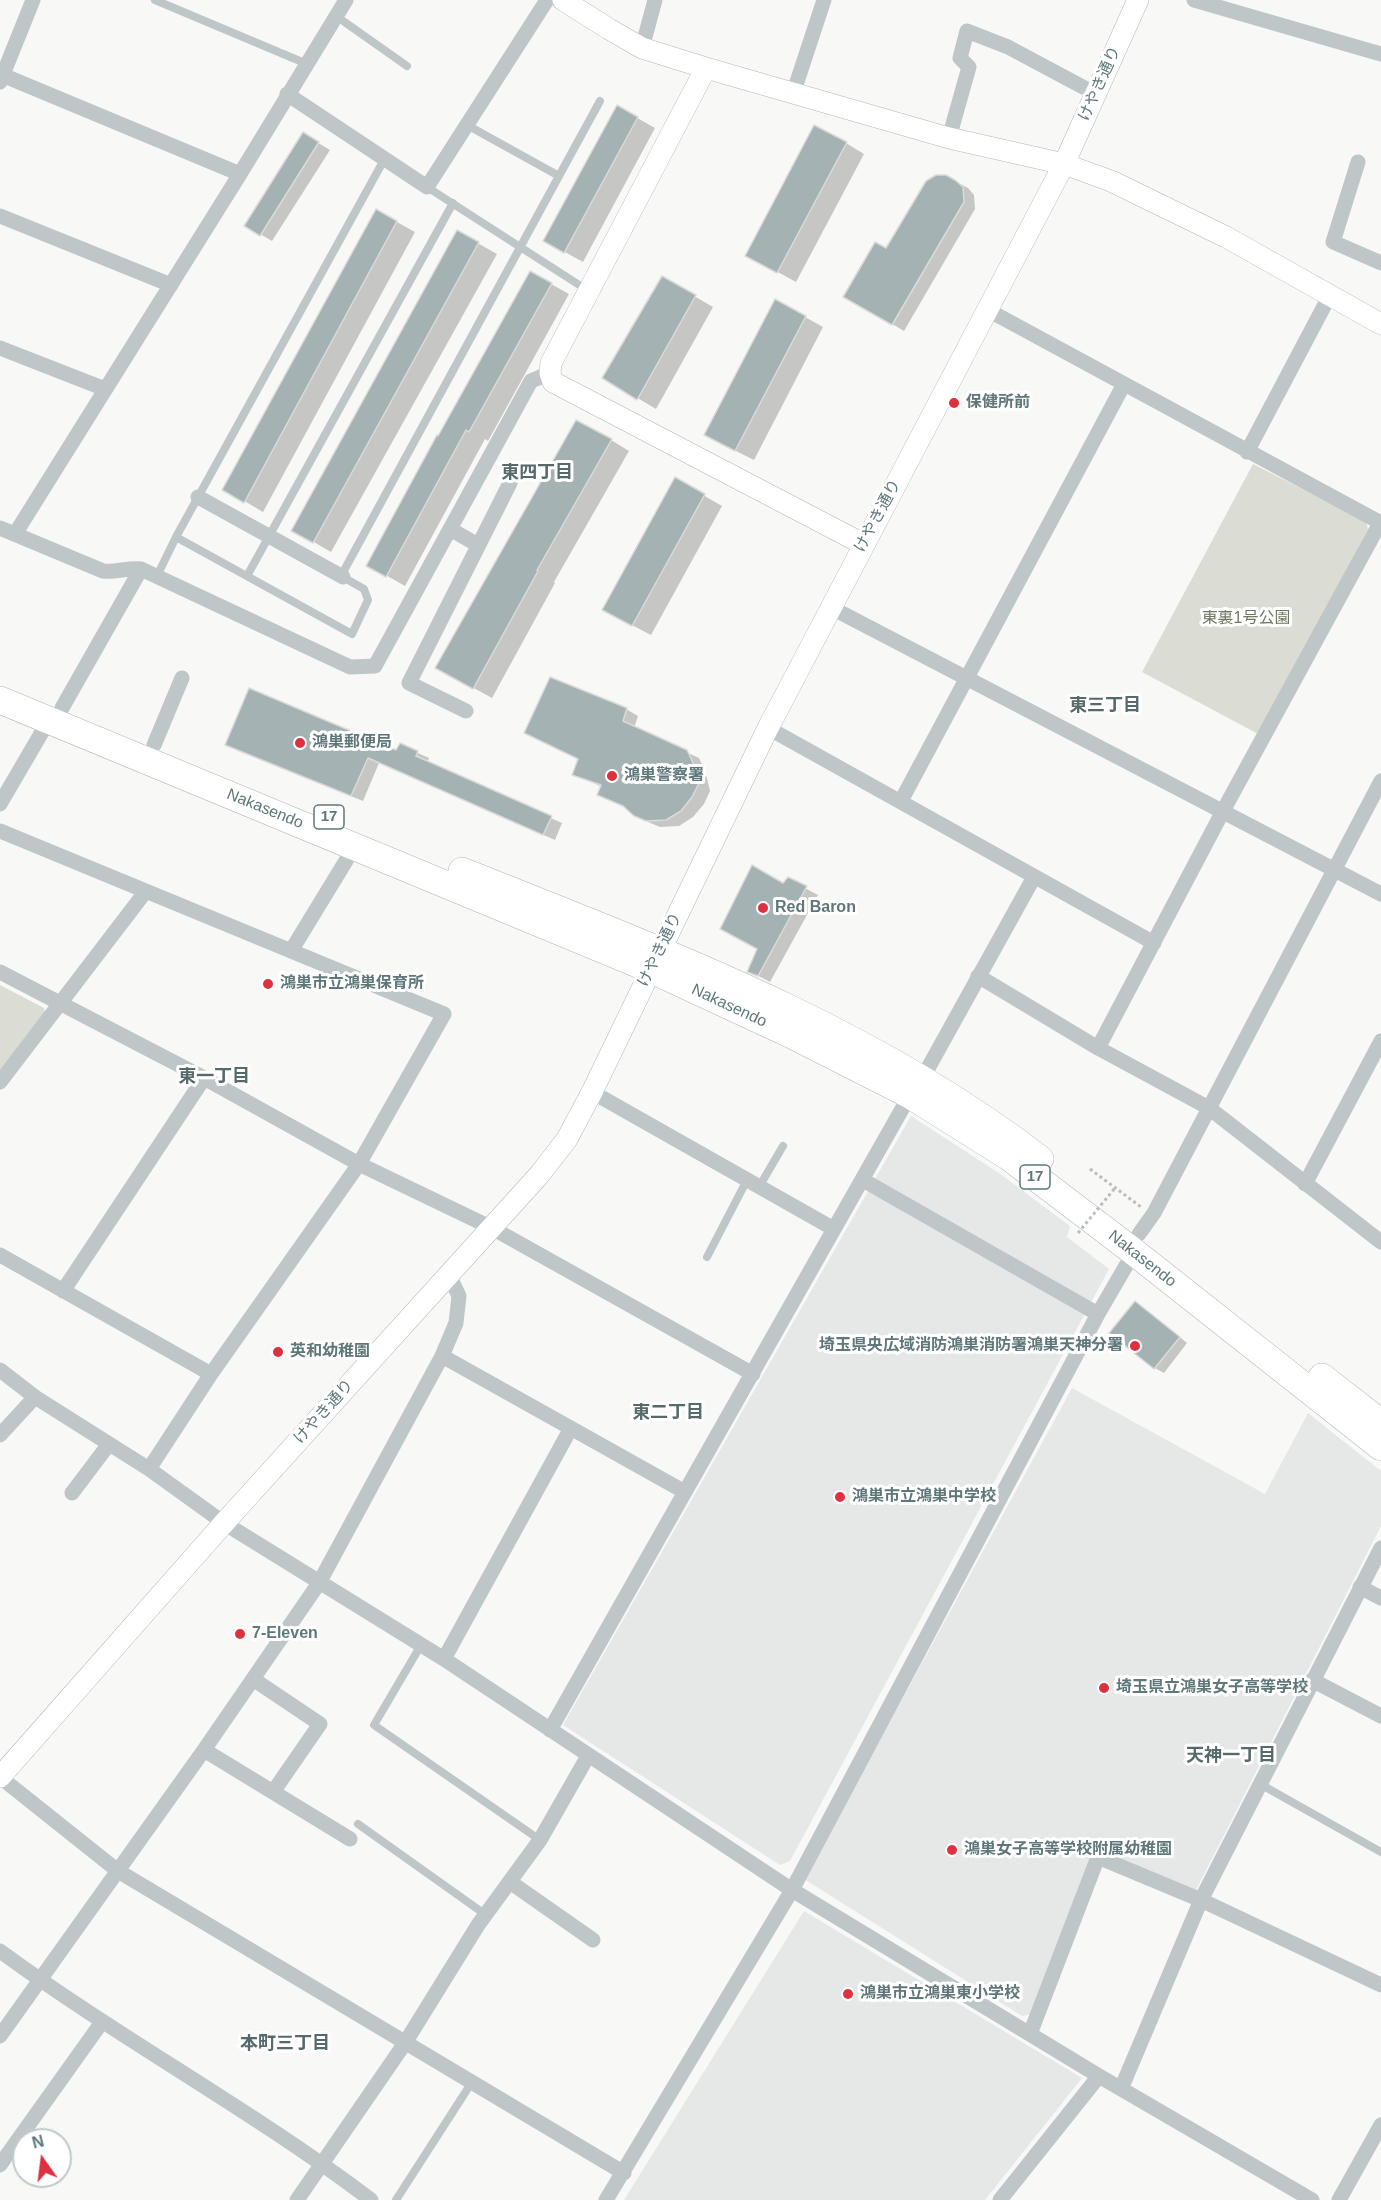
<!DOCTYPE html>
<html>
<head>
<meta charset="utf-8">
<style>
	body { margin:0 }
	#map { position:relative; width:1381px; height:2200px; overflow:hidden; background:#f8f8f6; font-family:Arial,sans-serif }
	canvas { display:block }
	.north { position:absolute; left:12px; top:2128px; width:60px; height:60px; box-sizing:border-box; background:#fff; border:2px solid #bfc9ca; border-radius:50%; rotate:346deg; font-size:16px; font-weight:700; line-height:24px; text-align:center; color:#5f777a }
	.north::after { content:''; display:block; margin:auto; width:21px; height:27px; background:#de3140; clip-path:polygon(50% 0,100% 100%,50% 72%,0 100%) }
</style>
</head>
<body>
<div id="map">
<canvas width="1381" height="2200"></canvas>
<div class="north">N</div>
</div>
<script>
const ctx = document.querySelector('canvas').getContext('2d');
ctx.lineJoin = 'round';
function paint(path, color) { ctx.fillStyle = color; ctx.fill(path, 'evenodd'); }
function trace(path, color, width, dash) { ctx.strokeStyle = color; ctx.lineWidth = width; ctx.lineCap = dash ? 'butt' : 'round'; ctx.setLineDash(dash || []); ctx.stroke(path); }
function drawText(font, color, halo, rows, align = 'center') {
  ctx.font = font + ' Arial,"Noto Sans JP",sans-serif'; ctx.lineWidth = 6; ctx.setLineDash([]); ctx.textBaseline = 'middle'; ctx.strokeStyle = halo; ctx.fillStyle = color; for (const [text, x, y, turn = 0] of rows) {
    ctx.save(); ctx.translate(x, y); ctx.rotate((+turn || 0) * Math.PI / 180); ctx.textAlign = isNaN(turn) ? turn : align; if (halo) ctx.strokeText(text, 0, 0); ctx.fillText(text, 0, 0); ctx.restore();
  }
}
paint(new Path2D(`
	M911,1116L999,1173L1070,1226L1067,1237L1109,1269L790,1861L780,1865L563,1725Z
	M1072,1388L1265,1494L1308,1413L1381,1471V1526L1195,1892L1094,1850L1032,2014L1022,2016L804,1879Z
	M804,1911L1082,2078L985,2200H624Z`), '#e6e8e7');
paint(new Path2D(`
	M1253,464L1366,521L1368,529L1260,735L1142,672Z
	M0,985L44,1008L46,1018L0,1073Z`), '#dbddd5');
paint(new Path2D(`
	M618,107L655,128L583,262L563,251Z
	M315,141L330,150L272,241L260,234Z
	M846,143L864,154L796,282L765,265Z
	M955,181L968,188L974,195L975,209L904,331L845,296Z
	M377,211L415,232L263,512L224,489Z
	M458,232L497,254L331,552L293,530Z
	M663,278L713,307L656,409L604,378Z
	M551,284L569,294L488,441L485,439L405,586L368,565Z
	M805,317L823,327L754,460L724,445Z
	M611,440L629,451L554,582L555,583L492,698L437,668Z
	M675,479L722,506L651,635L622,620Z
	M626,709L638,716L634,728L699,758L706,774L710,791L704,804L693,817L679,826L660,827L648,822L628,808L599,794L602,787L574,774Z
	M227,744L397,752L400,745L429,758L427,763L562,823L555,840L379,763L363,801L238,751Z
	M788,879L818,895L770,982L749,971L784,884Z
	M1144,1308L1187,1343L1164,1373L1155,1368Z`), '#0003');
const building = new Path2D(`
	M617,105L638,117L564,253L543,241Z
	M814,125L847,142L777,273L745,256Z
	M303,132L319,142L260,236L244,226Z
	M936,175H946L955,180L963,187L964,202L892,325L843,297L875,242L886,248L926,181Z
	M376,209L397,221L244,503L222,490Z
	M457,230L479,242L313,543L291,531Z
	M530,271L552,283L469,432L466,430L386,577L366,566L437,435L438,436Z
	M662,276L696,295L637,400L602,378Z
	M775,299L806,316L735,451L704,435Z
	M576,420L612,439L537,570L538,571L473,689L435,668Z
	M675,477L705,494L632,626L602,610Z
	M550,677L627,708L623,721L687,750L694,765L699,783L692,797L681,811L666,820L646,821L634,816L623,806L597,795L601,785L572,775L578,759L524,733Z
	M249,688L396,750L400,743L418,751L416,756L552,816L543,835L368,758L351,796L225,745Z
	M752,865L783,883L788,877L807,886L758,976L747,972L757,949L720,929Z
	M1135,1301L1180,1337L1154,1369L1109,1333Z`);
paint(building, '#a4b2b3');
trace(building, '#dadad8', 1.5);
const secondary = new Path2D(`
	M563,0L609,29L642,48L706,68L949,138L1064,164L1111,181L1226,237L1381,324
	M706,68L551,363L550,373L553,382L863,544
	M0,1777L224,1523L540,1174L567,1139L592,1092L768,728L1064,164L1138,0`);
const highway = new Path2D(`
	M0,700L650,969L792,1035L910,1095L1009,1157L1134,1252L1381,1447
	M462,871C662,951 867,1026 1040,1159
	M1322,1377L1381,1423`);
trace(secondary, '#afb9bb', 22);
trace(highway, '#b1b8b9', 28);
trace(new Path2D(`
	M1090,1169L1141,1207`), '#b8bdbe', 3, [3, 3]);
trace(new Path2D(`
	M155,0L307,64
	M336,16L407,66
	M559,176L600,101
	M427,187L587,290
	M176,537L385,158
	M157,576L176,537L352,634L368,600L364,589L341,576L559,176L467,125
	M247,576L453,203
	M759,1187L783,1146
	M707,1257L747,1180
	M421,1645L374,1725L540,1840
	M1260,1784L1381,1852
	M358,1824L486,1915
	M396,2200L472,2082`), '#bfc6c8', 8);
trace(new Path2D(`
	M1194,0L1381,54
	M642,48L655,0
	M0,74L240,174
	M0,82L33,0
	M287,94L427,187L547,0
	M793,94L824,0
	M949,138L969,67L960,58L967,31L1008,47L1096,94
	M1358,162L1333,242L1381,263
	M0,216L171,285
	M986,309L1381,523
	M0,348L105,389
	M1247,452L1330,295
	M198,497L343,577
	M0,528L103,571C116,573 128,567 141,569L350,667L375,666L531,381L550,373
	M450,529L478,545
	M15,534L240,174L346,0
	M830,607L1381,894
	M62,708L141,569
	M466,711L409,683L510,483
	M768,728L1154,943
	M154,745L182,678
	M901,801L1124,384
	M0,804L49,720
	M0,831L444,1014L359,1164L211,1374L149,1469
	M291,951L355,846
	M0,972L204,1078L359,1164L492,1228L753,1374
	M978,976L1098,1048L1209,1108L1381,1242
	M1098,1048L1223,811L1380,523
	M922,1079L1034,877
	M0,1082L146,891
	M592,1092L834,1229
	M863,1180L1098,1314
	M1305,1184L1381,1041
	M1139,1234L1154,1213L1381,781
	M0,1255L211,1374
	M63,1291L204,1078
	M442,1356L685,1492
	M0,1370L35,1397L149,1469L224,1523L444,1659L792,1890L1099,2076L1312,2200
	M0,1435L35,1397
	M72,1493L109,1444
	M1360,1587L1381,1598
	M444,1659L571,1428
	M253,1679L320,1724L273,1792
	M1312,1680L1381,1716
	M550,1730L910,1095
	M204,1750L350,1839
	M0,1777L118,1871L624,2173
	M510,1882L593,1940
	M0,1951C120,2039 252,2110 371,2200
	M1030,2034L1098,1857L1201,1900L1381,1985
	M0,2036L204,1750L319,1583L442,1356L456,1323L459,1296L449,1275
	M1121,2089L1201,1900L1381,1548
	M0,2165L102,2022
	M297,2200L405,2043L478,1925L540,1840L588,1756
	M606,2200L792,1890L1098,1314L1134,1252
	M1000,2200L1099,2076
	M1339,2200L1381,2125`), '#bfc6c8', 15);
trace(secondary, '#fff', 21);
trace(highway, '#fff', 27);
trace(new Path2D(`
	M1078,1233L1115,1188`), '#b8bdbe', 3, [3, 3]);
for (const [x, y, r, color] of [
	[954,403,6,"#de3140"],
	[300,743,6,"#de3140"],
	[612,776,6,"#de3140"],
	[763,908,6,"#de3140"],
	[268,984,6,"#de3140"],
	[1135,1346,6,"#de3140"],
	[278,1352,6,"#de3140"],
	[840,1497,6,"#de3140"],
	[240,1634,6,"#de3140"],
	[1104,1688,6,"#de3140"],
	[952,1850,6,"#de3140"],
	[848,1994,6,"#de3140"]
]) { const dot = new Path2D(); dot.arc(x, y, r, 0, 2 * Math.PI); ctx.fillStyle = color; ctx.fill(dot); trace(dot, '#fff', 2); }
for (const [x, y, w] of [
	[329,817,30],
	[1035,1177,30]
]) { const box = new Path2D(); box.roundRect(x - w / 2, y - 12, w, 24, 4.5); ctx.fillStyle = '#fff'; ctx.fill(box); trace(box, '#5f777a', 1.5); }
drawText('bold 15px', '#5f777a', null, [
	["17",329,817],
	["17",1035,1177]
]);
drawText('16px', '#5f777a', '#fff', [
	["けやき通り",1100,84,-66],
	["けやき通り",878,516,-62],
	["Nakasendo",265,809,22],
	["けやき通り",660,950,-64],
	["Nakasendo",729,1006,25],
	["Nakasendo",1142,1259,38],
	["けやき通り",324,1412,-48]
]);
drawText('bold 16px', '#5f777a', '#fff', [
	["保健所前",966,403],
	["鴻巣郵便局",312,743],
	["鴻巣警察署",624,776],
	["Red Baron",775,908],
	["鴻巣市立鴻巣保育所",280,984],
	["埼玉県央広域消防鴻巣消防署鴻巣天神分署",1123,1346,"right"],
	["英和幼稚園",290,1352],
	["鴻巣市立鴻巣中学校",852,1497],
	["7-Eleven",252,1634],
	["埼玉県立鴻巣女子高等学校",1116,1688],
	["鴻巣女子高等学校附属幼稚園",964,1850],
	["鴻巣市立鴻巣東小学校",860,1994]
], 'left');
drawText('16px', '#6e7863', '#fff', [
	["東裏1号公園",1246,619]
]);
drawText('bold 18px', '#56696b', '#fff', [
	["東四丁目",537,473],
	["東三丁目",1105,706],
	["東一丁目",214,1077],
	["東二丁目",668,1413],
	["天神一丁目",1231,1756],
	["本町三丁目",285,2044]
]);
</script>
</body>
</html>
